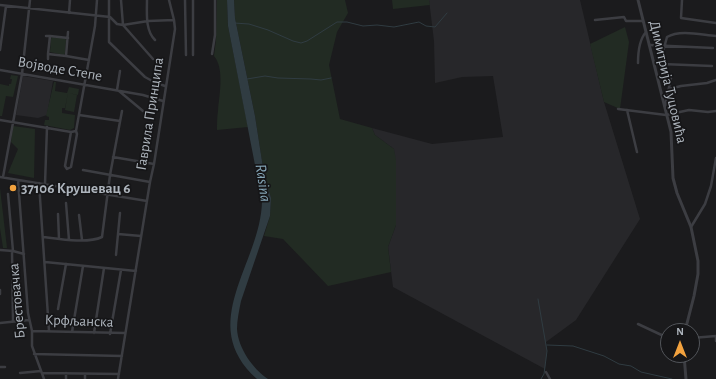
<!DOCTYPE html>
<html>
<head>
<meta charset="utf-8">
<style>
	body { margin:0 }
	#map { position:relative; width:716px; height:379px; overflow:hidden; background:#1b1b1d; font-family:"Alegreya Sans",sans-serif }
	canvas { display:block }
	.north { position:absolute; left:660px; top:323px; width:40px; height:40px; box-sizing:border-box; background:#161618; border:1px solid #52555a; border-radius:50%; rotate:0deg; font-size:11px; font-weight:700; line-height:16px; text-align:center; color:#adb4bc }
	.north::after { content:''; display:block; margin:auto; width:14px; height:18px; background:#f2a23e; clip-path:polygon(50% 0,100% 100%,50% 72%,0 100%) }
</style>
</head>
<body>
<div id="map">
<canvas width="716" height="379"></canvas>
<div class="north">N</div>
</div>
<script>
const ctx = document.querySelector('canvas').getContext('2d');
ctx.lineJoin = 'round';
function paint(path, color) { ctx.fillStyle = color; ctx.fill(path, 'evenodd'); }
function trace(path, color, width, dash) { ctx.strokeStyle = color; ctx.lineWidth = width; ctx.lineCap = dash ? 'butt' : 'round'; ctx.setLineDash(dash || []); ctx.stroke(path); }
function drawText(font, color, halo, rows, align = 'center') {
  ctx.font = font + ' "Alegreya Sans",sans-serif'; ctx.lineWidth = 3.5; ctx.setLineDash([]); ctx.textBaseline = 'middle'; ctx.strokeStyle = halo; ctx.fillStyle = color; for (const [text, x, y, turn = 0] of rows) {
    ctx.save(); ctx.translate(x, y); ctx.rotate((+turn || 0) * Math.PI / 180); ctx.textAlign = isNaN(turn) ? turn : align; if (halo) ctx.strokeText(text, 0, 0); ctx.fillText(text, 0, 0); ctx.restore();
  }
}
paint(new Path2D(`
	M429,0H580L604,102L640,219L576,320L546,342L547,351L545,369L393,287L388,247L396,225L394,149L375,135L372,128L432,144L503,137L493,76L462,77L435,83L434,41Z
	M23,76L53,81L47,115L38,118L16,115Z`), '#27272a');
paint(new Path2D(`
	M217,0H227L228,26L248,127L217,130C217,124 217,117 218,111C219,96 225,69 214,56L216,40Z
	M234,0H345L348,13L337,32L329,65L340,119L372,128L375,135L394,149L396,160V225L388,247L391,272L328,286L283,239L264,236L270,216L271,198L264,174L255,116L235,18Z
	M392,0H429L430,5L393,9Z
	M625,27L629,42L620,109L604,102L590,44Z
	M52,37L65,38L66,40L65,53L64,55L50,52L51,39Z
	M11,75L18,76L13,97L6,96L2,116H0V84L9,86V84H11L12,79H10Z
	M54,82H56L55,91L67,93L69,87L79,89L78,95L69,93L77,95L74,112L65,110L68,93L65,108H62V113L75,115L74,128L70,130L44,125L45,120H49V117L46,116Z
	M13,126L35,129L34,178L8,173L18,149L11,142Z
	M0,188L7,248H3L0,228Z`), '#222b23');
paint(new Path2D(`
	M227,0H234L235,18L255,116L264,174L271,198L270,216L241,301C239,311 237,320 237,329C238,348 253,369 268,379H257C195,323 261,264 262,201L228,26Z`), '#303c42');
trace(new Path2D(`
	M234,23L249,24L268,30L293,41L301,43L307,41L337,22H347L363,26L377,25L394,27L419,22L426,26L435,27L447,13
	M247,79L265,76L278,78L311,79L321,80L331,78
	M538,299L547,351L544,374L541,379
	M547,345L573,346L604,356L619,364L631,366L641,372L672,379`), '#303c42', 1);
trace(new Path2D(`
	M109,0V42L145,77L154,82L165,86
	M121,0L123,25
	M147,0C147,13 145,30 155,40
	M185,0L186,55
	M193,0V55
	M682,0L681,18L716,23
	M0,5L110,17L117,24L123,25L153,59
	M69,13L70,0
	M595,20L624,17L626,21H643
	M123,25L148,21L174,20
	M68,32L66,56L89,60
	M46,36H50
	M649,45L713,48
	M0,50L6,6
	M212,54L215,35V0
	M66,56L48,54L50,36L68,38
	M48,59V54
	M638,63C638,54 639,40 646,32
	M662,64L712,66
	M0,70L143,95L163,101
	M669,89L681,86L707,83L716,80
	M117,90L120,71
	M119,91L143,111
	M665,106L671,78L663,65L661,59L667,37C680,29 702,35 716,36
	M618,109L666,115L689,110L708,112L716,111
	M627,110L637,152
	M79,115L120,121
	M0,120L71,132L76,131
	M71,132L65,166L67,169L71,167L77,134L76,131L95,26L97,0
	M113,157L154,164
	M83,170L150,182
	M0,177L147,201
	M3,177L22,74L30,0
	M18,180L28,313L32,331V346L44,379
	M39,183L49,331
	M45,184L47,127
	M8,194L13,251
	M66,203L69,240
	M58,214L59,239
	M79,215L82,240
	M691,227L705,204L711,186L716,158
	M118,234L141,236
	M43,237C59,239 87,244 102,237L110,175L122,111
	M0,250L13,251L24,254
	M12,251L13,321
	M116,255L120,213
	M45,262L136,271
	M0,290V294
	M58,309L66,264
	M0,323L29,320
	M638,324L668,338
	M32,331L125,333
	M72,332L83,266
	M94,333L104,268
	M110,334L121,270
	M716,336V341
	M692,338L716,336
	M34,354L122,356
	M0,367H5
	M546,372L550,379
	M20,373L41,371
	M42,373L119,374
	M66,373V379
	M85,374V379
	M118,379L150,182L154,164L175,29L174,20L169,0`), '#3c3d42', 2.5);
trace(new Path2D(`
	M638,0L671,132L673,178L677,193L691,227L698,261V274L694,296L685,331
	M684,355L686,379`), '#3c3d42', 3);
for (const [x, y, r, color] of [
	[13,188,4,"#f2a23e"]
]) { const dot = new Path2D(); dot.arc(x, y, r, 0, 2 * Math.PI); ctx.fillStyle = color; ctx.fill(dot); trace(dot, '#161618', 1.5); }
drawText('15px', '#adb4bc', '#161618', [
	["Војводе Степе",60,69,10],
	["Димитрија Туцовића",668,82,77],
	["Гаврила Принципа",150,114,-81],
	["Брестовачка",17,301,-95],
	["Крфљанска",79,321,2]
]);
drawText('bold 15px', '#adb4bc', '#161618', [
	["37106 Крушевац 6",21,188]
], 'left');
drawText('italic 16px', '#85a5b6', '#161618', [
	["Rasina",263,183,82]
]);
</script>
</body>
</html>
